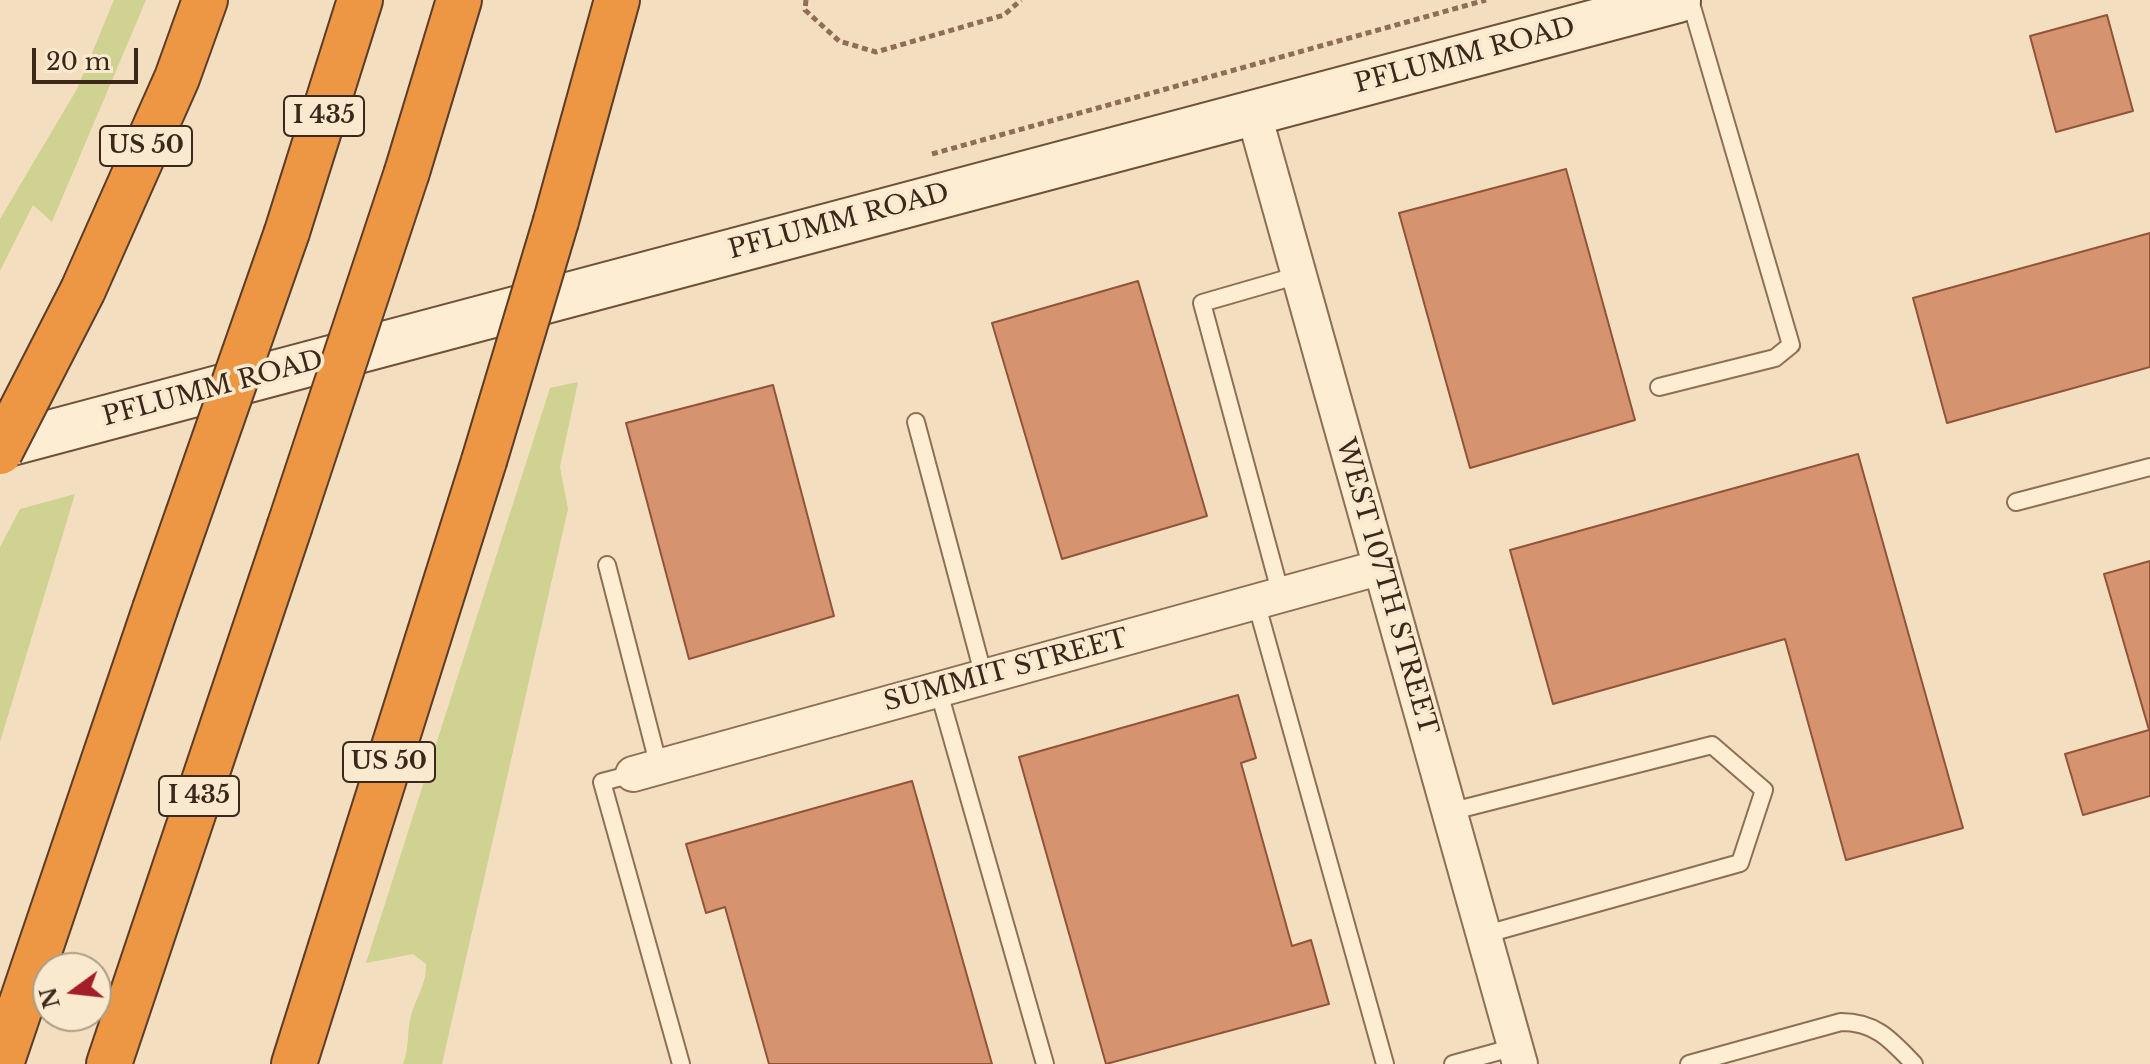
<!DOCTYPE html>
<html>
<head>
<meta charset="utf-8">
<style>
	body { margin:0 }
	#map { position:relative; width:2150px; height:1064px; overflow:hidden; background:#f3dfbf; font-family:"Libre Baskerville",serif }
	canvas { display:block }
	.north { position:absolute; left:32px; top:952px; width:80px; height:80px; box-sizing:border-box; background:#f9eacf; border:2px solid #ad9c87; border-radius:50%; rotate:255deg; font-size:22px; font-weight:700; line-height:32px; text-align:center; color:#3b281b }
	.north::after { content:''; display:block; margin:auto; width:28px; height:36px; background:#a41e28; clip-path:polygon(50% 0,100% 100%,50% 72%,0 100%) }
	.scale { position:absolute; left:32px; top:48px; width:106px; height:36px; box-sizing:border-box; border:4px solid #3b281b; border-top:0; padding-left:10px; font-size:24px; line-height:28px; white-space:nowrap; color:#3b281b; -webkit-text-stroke:6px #f9eacf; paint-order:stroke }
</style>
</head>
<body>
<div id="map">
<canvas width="2150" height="1064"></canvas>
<div class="north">N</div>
<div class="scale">20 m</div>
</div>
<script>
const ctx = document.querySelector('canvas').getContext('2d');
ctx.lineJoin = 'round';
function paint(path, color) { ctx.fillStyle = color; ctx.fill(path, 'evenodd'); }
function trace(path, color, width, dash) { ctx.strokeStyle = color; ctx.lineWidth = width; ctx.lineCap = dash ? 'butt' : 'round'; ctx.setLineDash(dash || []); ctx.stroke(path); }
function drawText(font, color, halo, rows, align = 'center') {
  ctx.font = font + ' "Libre Baskerville",serif'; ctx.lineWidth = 7; ctx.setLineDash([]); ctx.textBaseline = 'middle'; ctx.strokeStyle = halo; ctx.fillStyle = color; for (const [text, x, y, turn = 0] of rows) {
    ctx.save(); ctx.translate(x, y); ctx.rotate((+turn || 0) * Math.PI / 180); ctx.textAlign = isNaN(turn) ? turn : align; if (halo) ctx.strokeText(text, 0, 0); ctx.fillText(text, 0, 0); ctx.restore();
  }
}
paint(new Path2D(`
	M114,0H146L52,222L33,205L0,271V219L77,89Z
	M578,382L560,467L568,509L442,1064H403C409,1048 407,1036 410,1020C414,1000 427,985 426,964L413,954L366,963L550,388Z
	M75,494L0,742V547L20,509Z`), '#cfd291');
const building = new Path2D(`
	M2107,15L2133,111L2056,132L2030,36Z
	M1566,169L1635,420L1470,468L1399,213Z
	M2150,233V367L1947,423L1913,298Z
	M1138,281L1207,516L1062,559L992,323Z
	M773,385L834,616L689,659L626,423Z
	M1858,454L1963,828L1846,860L1785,639L1553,704L1510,550Z
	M2150,561V796L2083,815L2065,754L2149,730L2104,574Z
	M1238,695L1256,758L1241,763L1292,946L1311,940L1329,1004L1106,1064L1019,757Z
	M912,781L992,1064H769L725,907L706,913L686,844Z`);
paint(building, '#d69370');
trace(building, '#905438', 2);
const lane = new Path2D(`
	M1659,387L1775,358L1791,345L1690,0
	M916,422L984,677
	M2016,502L2150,467
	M607,565L659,767
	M1281,595L1202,303L1299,275
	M1256,602L1385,1064
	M938,689L1045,1064
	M633,774L602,782L681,1064
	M1449,812L1712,745L1764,790L1740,863L1483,935
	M1453,1064L1515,1047
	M1689,1064L1841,1022C1876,1022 1891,1040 1914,1064`);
const street = new Path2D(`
	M1253,111L1520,1064
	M633,774L1378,568`);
const secondary = new Path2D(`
	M0,446L1678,0`);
const highway = new Path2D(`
	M407,172L459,0
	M556,221L617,0
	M287,232L360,0
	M83,290L177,78L205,0
	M1,1064L155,609
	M109,1064L289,528
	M294,1064L484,461`);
trace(lane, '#8e6f55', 20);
trace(street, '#8e6f55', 38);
trace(secondary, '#6f5038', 48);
trace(highway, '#5b3d2a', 48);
trace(new Path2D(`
	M806,0L805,10L839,41L876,52L1004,15L1021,0
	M932,154L1486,0`), '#8e6f55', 5, [6, 4]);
trace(lane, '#fdedd3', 16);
trace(street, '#fdedd3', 34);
trace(secondary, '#fdedd3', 44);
trace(highway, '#ed9745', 44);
const highwayBridge = new Path2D(`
	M0,452L83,290
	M484,461L556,221
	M289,528L407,172
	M155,609L287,232`);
trace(highwayBridge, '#5b3d2a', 48, []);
trace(highwayBridge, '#ed9745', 44);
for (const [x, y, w] of [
	[324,116,80],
	[146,146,92],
	[389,762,92],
	[199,796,80]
]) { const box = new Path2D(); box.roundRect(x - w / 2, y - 20, w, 40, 6); ctx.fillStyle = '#f9eacf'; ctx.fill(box); trace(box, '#3b281b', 2); }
drawText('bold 24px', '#3b281b', null, [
	["I 435",324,116],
	["US 50",146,146],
	["US 50",389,762],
	["I 435",199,796]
]);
drawText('26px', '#3b281b', '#f9eacf', [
	["PFLUMM ROAD",1465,56,-15],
	["PFLUMM ROAD",839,222,-15],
	["PFLUMM ROAD",213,389,-15],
	["WEST 107TH STREET",1386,587,74],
	["SUMMIT STREET",1006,671,-15]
]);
</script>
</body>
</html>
